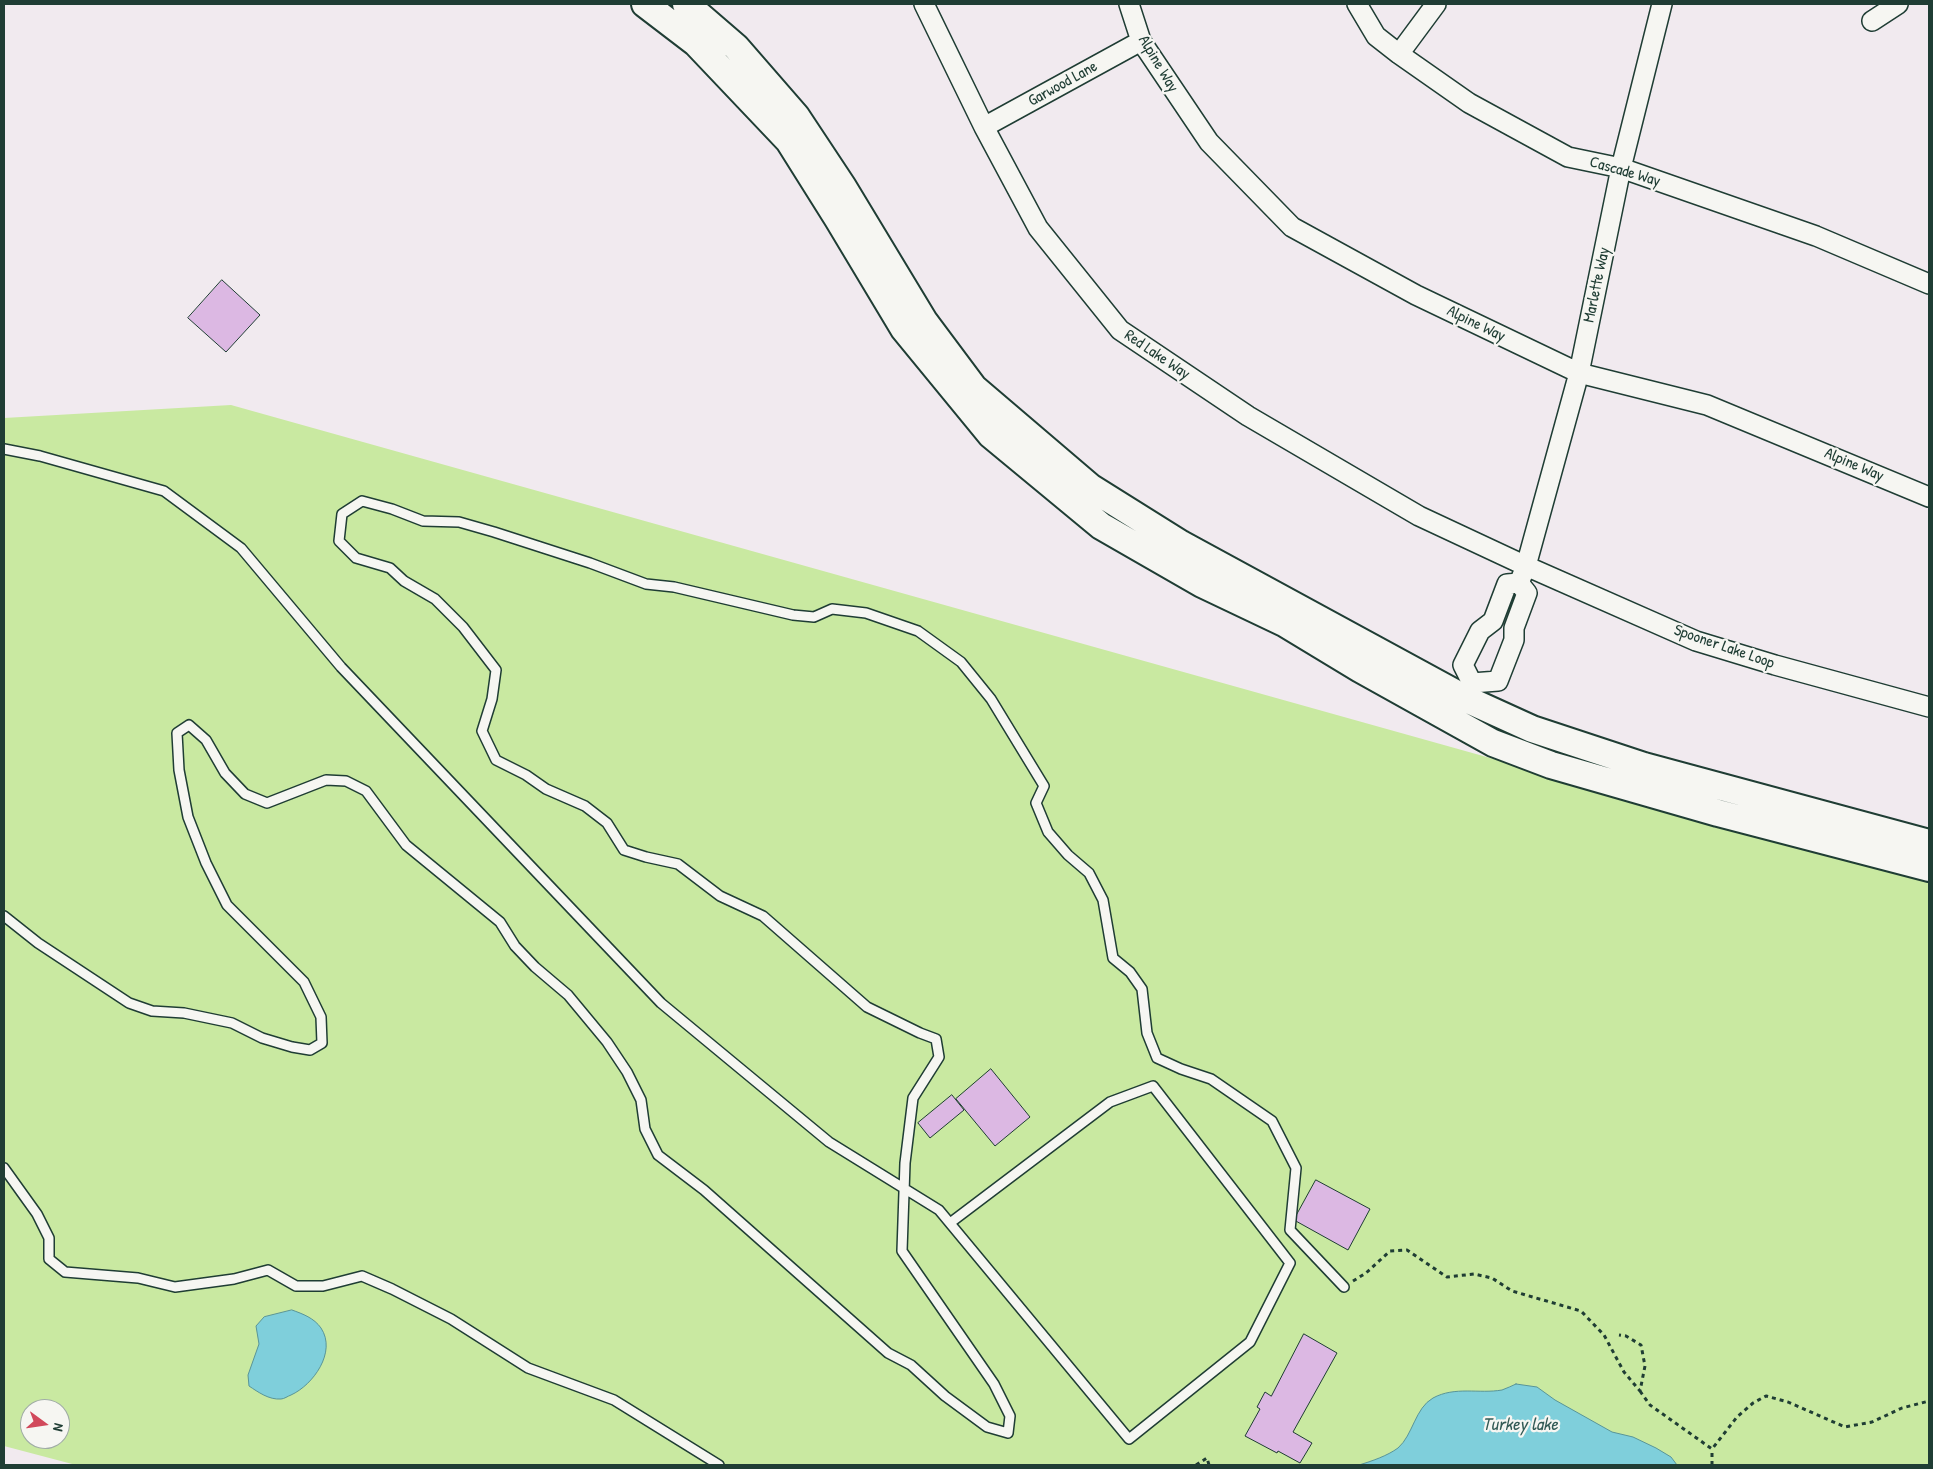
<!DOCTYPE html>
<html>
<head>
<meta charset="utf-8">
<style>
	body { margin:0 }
	#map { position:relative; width:1933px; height:1469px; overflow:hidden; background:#f1eaef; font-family:"Patrick Hand",sans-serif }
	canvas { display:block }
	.frame { position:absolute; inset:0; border:5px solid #1f3d34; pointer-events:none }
	.north { position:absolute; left:20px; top:1399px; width:50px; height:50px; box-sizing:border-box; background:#f6f6f2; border:1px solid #a0aca6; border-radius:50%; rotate:104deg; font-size:14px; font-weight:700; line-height:20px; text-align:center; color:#1f3d34 }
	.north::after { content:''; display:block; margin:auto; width:18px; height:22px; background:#d1495b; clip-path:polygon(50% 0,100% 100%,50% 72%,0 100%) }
</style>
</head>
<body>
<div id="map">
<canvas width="1933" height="1469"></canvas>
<div class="frame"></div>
<div class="north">N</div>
</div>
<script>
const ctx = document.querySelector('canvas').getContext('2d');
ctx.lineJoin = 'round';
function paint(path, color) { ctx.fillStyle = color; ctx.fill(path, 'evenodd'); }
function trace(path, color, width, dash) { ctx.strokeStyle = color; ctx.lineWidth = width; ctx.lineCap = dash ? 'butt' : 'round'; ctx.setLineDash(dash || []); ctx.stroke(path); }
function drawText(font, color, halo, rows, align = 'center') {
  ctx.font = font + ' "Patrick Hand",sans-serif'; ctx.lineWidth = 4.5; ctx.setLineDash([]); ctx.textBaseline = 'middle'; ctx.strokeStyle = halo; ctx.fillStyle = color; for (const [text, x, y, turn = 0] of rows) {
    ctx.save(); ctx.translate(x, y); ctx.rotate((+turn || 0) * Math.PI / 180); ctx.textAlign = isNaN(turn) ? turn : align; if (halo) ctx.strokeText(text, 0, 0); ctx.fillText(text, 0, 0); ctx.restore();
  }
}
paint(new Path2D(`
	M231,405L1929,881V1465H76L4,1446V418ZM30,1409H60V1439H30Z`), '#c9e9a1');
const water = new Path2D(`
	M292,1310C303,1314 314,1318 321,1328C337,1352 313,1385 291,1395C288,1396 284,1399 281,1399C269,1400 258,1392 249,1386L248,1375L259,1344L256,1326L264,1317Z
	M1516,1384L1537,1387L1555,1400L1612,1432L1633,1437L1656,1448L1671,1457L1677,1465H1359C1372,1461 1387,1456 1398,1448C1413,1435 1415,1408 1433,1398C1455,1386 1479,1394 1502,1390C1507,1388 1512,1386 1516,1384Z`);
paint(water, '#7fcfdb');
trace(water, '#599598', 1);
const building = new Path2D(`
	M222,280L260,315L226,352L188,318Z
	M991,1069L1030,1117L995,1146L956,1099Z
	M952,1095L964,1110L930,1138L918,1123Z
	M1316,1180L1370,1209L1348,1250L1294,1220Z
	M1304,1334L1337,1353L1293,1432L1312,1443L1300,1463L1278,1451L1277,1453L1245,1436L1260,1409L1257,1407L1265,1392L1271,1396Z`);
paint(building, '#dcb8e3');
trace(building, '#1f3d34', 1);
const service = new Path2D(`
	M4,449L40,456L164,491L241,548L341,667L661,1003L829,1142L939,1210L1129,1439L1250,1342L1290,1263L1153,1086L1110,1102L950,1223
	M4,916L38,943L129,1003L152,1011L184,1013L232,1023L262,1038L292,1047L310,1050L322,1043L321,1017L304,982L227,905L206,863L188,817L179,770L177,733L189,725L206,740L225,773L245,794L267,803L326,780L346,781L366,791L406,845L500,922L515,946L535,967L568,995L607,1042L627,1072L641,1100L645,1129L658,1155L704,1190L888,1353L911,1365L945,1396L987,1427L1008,1433L1010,1416L994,1384L902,1251L905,1163L913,1098L939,1057L936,1039L920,1033L867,1007L763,916L720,896L678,864L646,857L624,850L607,823L585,806L546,789L526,775L496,760L482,731L492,699L496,670L463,627L435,599L404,581L390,568L356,558L339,541L342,514L362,501L392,509L423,521L459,522L494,532L590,563L646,584L674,587L793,615L814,617L832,609L866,613L918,631L961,662L991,699L1044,786L1036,803L1048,832L1068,855L1089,873L1103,900L1113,958L1130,972L1142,989L1147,1033L1157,1058L1181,1069L1211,1079L1272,1121L1296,1168L1290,1230L1344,1287
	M4,1168L37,1214L49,1238V1259L65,1272L138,1278L175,1287L234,1279L268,1270L296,1286H323L362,1276L392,1289L451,1319L528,1368L614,1400L719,1465`);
const minor = new Path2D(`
	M924,4L984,127L1038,228L1120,330L1248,416L1419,516L1526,566L1696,641L1775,665L1929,707
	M1129,4L1141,41L1209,142L1292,227L1416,295L1579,373L1707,405L1929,497
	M1357,4L1376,36L1399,54L1469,103L1568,157L1621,168L1816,236L1929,284
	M1872,21L1898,4
	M1399,54L1436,4
	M984,127L1141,41
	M1519,583L1526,566L1579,373L1621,168L1662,4
	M1472,683L1498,681L1514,640V628L1527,593L1519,583
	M1466,699L1472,683L1463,665L1480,631L1493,621L1507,584L1519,583`);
const secondary = new Path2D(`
	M645,4L696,43L789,141L838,219L904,329L991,435L1101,526L1202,584L1284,623L1360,669L1493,743L1551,765L1718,813L1929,868
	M686,4L736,47L796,116L843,187L924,321L974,388L1090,487L1181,544L1466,699L1532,729L1644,766L1929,843`);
trace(service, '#1f3d34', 12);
trace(minor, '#1f3d34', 22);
trace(secondary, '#1f3d34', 30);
trace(new Path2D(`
	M1353,1281L1366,1273L1390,1251L1407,1250L1447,1277L1474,1274L1492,1278L1512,1291L1581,1311L1604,1335L1624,1372L1640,1391L1645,1366L1641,1345L1626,1336L1619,1335
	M1640,1391L1650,1405L1712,1449L1737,1417L1753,1403L1766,1396L1788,1402L1845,1427L1872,1422L1902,1408L1929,1401
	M1196,1465L1207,1458L1209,1465
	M1712,1465V1449`), '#1f3d34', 3, [4, 4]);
trace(service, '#f6f6f2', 9);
trace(minor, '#f6f6f2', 19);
trace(secondary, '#f6f6f2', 26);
drawText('16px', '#1f3d34', '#f6f6f2', [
	["Alpine Way",1158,64,59],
	["Garwood Lane",1063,84,-29],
	["Cascade Way",1625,172,16],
	["Marlette Way",1597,285,-78],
	["Alpine Way",1476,324,26],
	["Red Lake Way",1157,355,34],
	["Alpine Way",1854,465,23],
	["Spooner Lake Loop",1724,647,19]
]);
drawText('italic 18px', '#325a55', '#f6f6f2', [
	["Turkey lake",1520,1425]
]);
</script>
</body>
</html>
